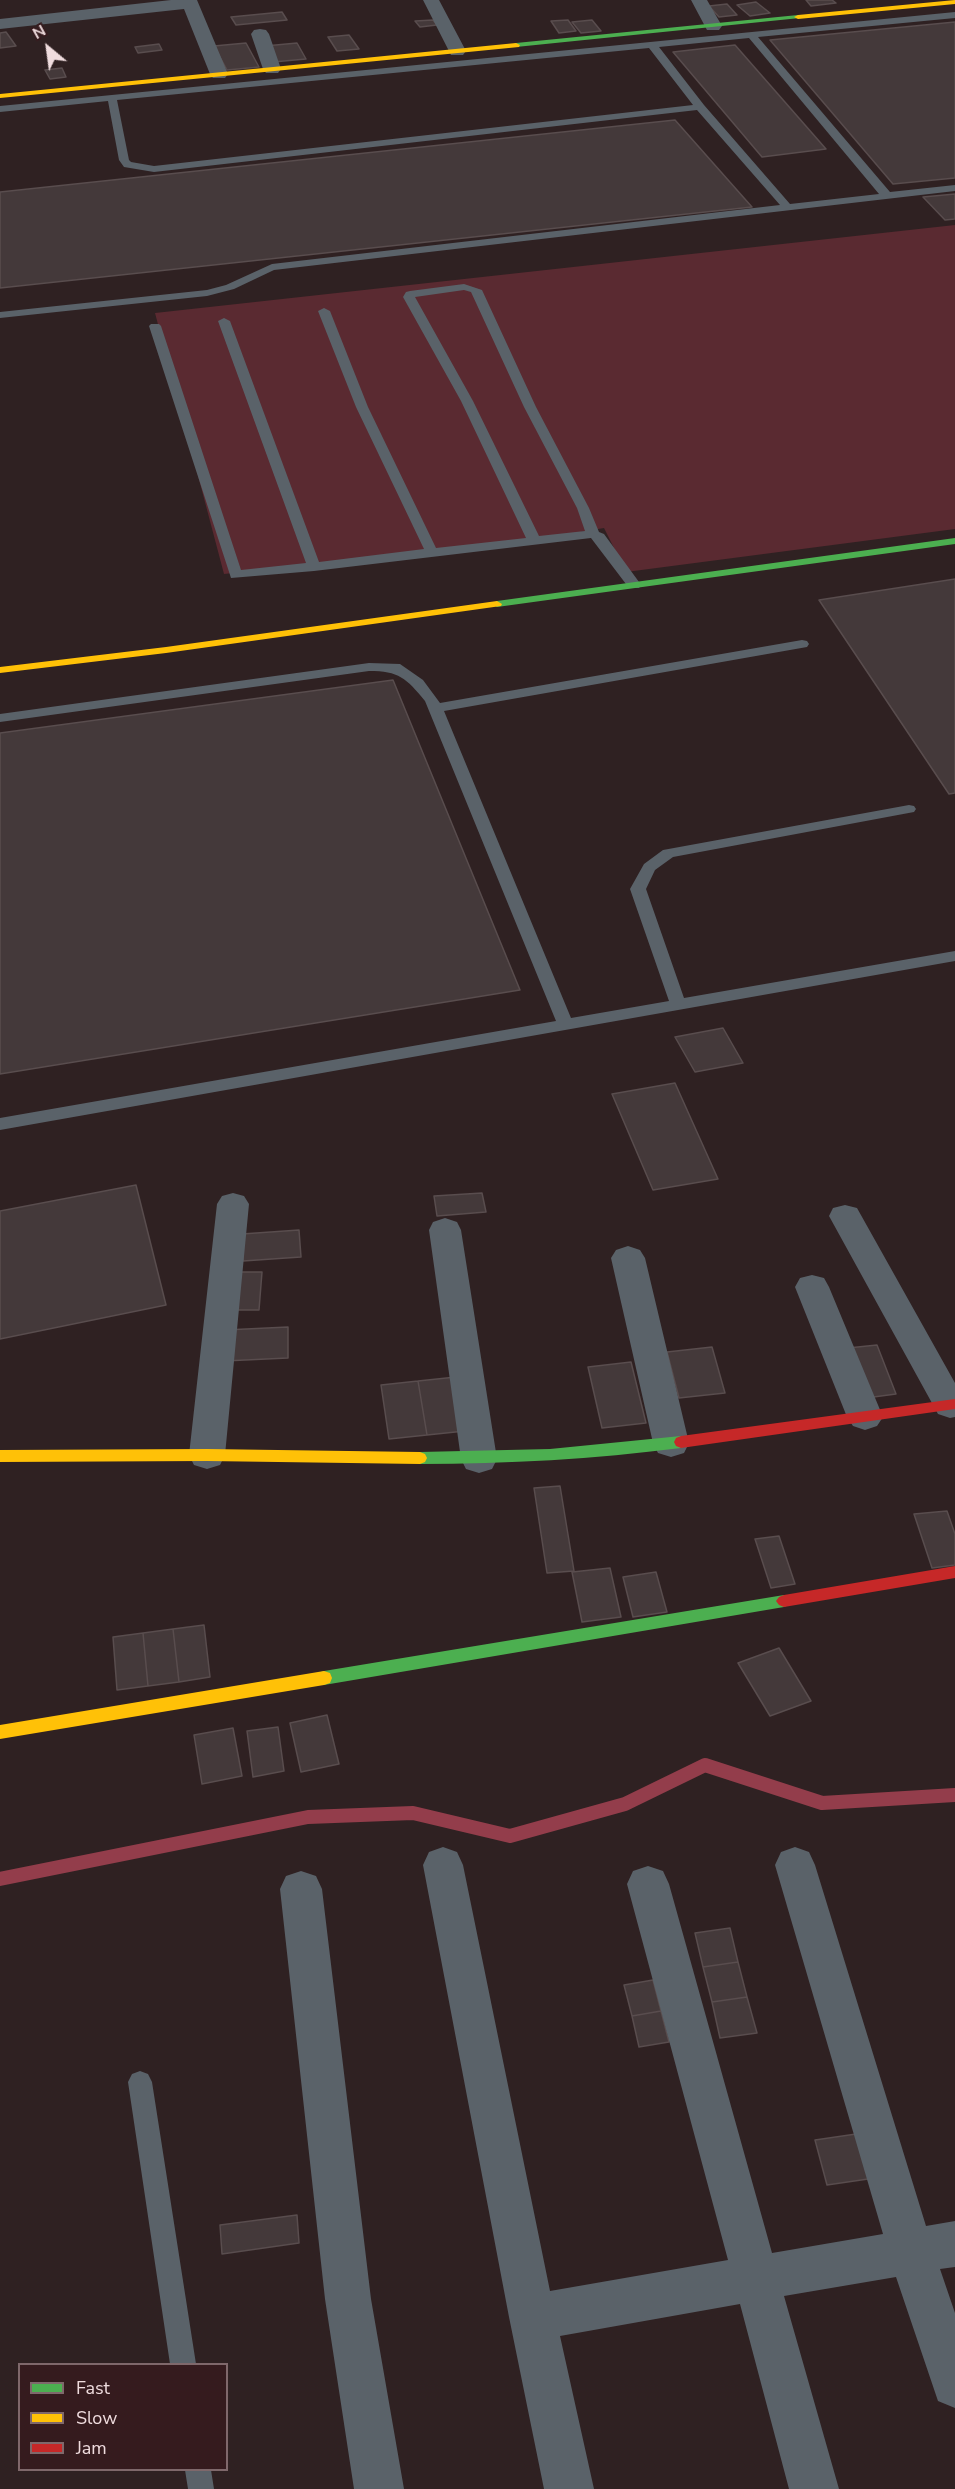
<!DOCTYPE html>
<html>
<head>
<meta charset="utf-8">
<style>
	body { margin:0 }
	#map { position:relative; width:955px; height:2489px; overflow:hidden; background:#2f2122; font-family:"Nunito Sans",sans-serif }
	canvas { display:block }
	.legend { position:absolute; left:18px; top:2363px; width:210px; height:108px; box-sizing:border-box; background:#351b1e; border:2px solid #7f686b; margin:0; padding:8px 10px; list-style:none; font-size:18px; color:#efdcde }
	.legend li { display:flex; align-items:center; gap:12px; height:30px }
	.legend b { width:30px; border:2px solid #7f686b }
	.north { position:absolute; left:18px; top:18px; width:60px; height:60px; -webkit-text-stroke:4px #351b1e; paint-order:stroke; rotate:331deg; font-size:16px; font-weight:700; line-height:24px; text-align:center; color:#efdcde }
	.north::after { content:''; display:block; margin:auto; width:21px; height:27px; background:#efdcde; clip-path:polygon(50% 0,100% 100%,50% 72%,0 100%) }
</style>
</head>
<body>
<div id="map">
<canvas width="955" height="2489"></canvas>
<ul class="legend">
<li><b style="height:8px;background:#4caf50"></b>Fast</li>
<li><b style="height:8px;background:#ffc107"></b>Slow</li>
<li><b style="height:8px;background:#c62828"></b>Jam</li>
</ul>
<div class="north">N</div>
</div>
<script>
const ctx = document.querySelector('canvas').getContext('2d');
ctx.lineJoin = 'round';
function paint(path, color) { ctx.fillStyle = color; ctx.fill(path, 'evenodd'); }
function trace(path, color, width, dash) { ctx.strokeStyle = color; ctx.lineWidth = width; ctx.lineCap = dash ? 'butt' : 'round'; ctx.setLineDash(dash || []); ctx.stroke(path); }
paint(new Path2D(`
	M955,225V529L626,572L604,528L534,540L224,574L155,313Z`), '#5a2a31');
trace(new Path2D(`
	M0,1879L308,1817L413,1813L510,1836L625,1804L705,1765L822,1803L955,1795`), '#933d4b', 14);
const building = new Path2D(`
	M806,0H832L836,3L811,6Z
	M756,2L770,13L750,16L737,5Z
	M727,4L737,15L719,17L709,6Z
	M282,12L287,20L236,25L231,17Z
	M433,20L437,25L420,27L415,21Z
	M568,20L576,31L559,33L551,21Z
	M592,20L601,31L581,33L572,22Z
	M955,22V178L893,184L770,40Z
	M6,32L16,46L0,48V33Z
	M349,35L359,49L337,51L328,37Z
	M246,43L259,67L227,70L214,46Z
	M297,43L306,59L273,62L265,46Z
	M159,44L162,50L138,53L135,47Z
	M735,45L826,149L762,157L673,52Z
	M62,68L66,77L50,79L45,70Z
	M675,120L752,207L0,288V192Z
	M955,194V219L945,220L923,197Z
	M955,579V793L949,794L819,600Z
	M393,680L520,990L0,1074V733Z
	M723,1028L743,1063L695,1072L675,1037Z
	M675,1083L718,1179L653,1190L612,1094Z
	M136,1185L166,1305L0,1339V1211Z
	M482,1193L486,1212L437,1216L434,1196Z
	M299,1230L301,1257L243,1261L242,1234Z
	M231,1272H262L259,1310H228Z
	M288,1327V1358L224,1361L225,1330Z
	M877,1345L896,1394L866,1398L848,1348Z
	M712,1347L725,1393L679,1398L667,1352Z
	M631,1362L646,1423L602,1428L588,1367Z
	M456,1377L465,1431L427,1435L418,1381Z
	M418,1381L427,1435L389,1439L381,1385Z
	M560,1486L574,1571L547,1573L534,1488Z
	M947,1511L955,1534V1565L932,1568L914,1514Z
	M779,1536L795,1584L771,1588L755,1539Z
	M610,1568L621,1617L582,1622L572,1572Z
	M656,1572L667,1612L633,1617L623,1577Z
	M204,1625L210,1677L179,1682L173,1629Z
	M173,1629L179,1682L148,1686L143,1633Z
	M143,1633L148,1686L117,1690L113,1637Z
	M779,1648L811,1701L770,1716L738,1663Z
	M327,1715L339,1764L301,1772L290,1723Z
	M278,1727L284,1771L253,1777L247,1731Z
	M233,1728L242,1776L202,1784L194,1735Z
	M730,1928L738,1962L703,1967L695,1933Z
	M738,1962L747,1997L712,2002L703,1967Z
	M653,1980L661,2011L632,2016L624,1985Z
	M747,1997L757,2033L720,2038L712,2002Z
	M661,2011L669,2042L639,2047L632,2016Z
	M863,2133L875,2178L827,2185L815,2140Z
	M297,2215L299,2243L222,2254L220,2225Z`);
paint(building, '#44393a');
trace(building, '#594d4e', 1.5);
paint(new Path2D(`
	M955,12V18L758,37L890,192L955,185V191L274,270L234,289L207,296L0,318V312L207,290L226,285L272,264L780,205L697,110L154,172L124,167L119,160L108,101L0,112V106ZM749,38L879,194L790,204L704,105L659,47ZM649,48L693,105L154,166L131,162L129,160L117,100Z
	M464,284L482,290L536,407L589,508L599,532L604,534L639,582L641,585L639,588H629L591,538L314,571L231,578L149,326L151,324H159L161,326L241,570L306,563L218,321L224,318L230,321L319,562L424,549L356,407L318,311L324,308L330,311L368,407L436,548L526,538L461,401L403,297L406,292L410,291ZM464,290L471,292L524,407L577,508L585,531L539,536L473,401L415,297Z
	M802,640L807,641L809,644L807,647L444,711L571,1018L669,1001L630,889L644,864L663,850L909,805L914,806L916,809L914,812L673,857L655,870L646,889L684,998L955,951V961L0,1130V1118L556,1021L425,701C406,678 399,671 369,671L0,722V714L369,663L400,664L423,680L440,703Z
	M140,2071L148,2074L152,2082L196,2364H170L128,2082L132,2074Z
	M185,2470H211L214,2489H188Z`), '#5a6269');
paint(new Path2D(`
	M171,0H197L228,74L225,78H213L210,74L184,9L0,29V19Z
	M423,0H439L466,51L463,55H451Z
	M691,0H707L722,26L719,30H707Z
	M260,29L266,30L269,34L281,69L278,73H266L263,69L251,34L254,30Z
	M233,1193L244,1196L249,1204L225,1455L220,1465L207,1469L194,1465L189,1455L217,1204L222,1196Z
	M845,1205L857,1208L955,1383V1417L950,1418L938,1414L829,1216L833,1208Z
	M445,1218L457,1222L461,1230L497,1459L492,1469L479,1473L466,1469L461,1459L429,1230L433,1222Z
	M628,1246L640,1250L645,1258L689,1443L684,1453L671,1457L658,1453L653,1443L611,1258L616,1250Z
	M812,1275L824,1278L829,1287L883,1417L877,1426L865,1430L853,1426L847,1417L795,1287L800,1278Z
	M443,1847L457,1852L463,1865L550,2291L728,2260L627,1884L633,1871L648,1866L663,1871L669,1884L772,2253L883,2234L775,1865L781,1852L795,1847L809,1852L815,1865L926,2226L955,2221V2267L940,2269L955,2313V2408L938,2401L896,2277L784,2296L839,2489H789L740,2304L560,2336L594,2489H544L509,2317L423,1865L429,1852Z
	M301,1871L316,1876L322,1889L371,2299L404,2489H354L325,2299L280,1889L286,1876Z`), '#5a6269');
paint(new Path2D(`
	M798,15L800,16V18L516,47L512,45L516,43Z
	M955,538V544L497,607L492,604L497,601Z
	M681,1436L686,1438L688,1442L686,1446L681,1448C594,1459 508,1464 420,1464L415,1462L413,1458L415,1454L420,1452L550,1449Z
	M784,1595L789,1597L792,1601L789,1605L784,1607L324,1685L318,1683L316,1678L318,1673L324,1671Z`), '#4caf50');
paint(new Path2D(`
	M955,0V4L798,19L794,17L798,15Z
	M516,43L520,45L519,47L0,98V94Z
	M497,601L502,604L501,606L166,653L0,673V667L166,647Z
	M207,1449L420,1452L425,1454L427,1458L425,1462L420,1464L207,1461L0,1462V1450Z
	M324,1671L330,1673L332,1678L330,1683L324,1685L0,1739V1725Z`), '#ffc107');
paint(new Path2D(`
	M955,1399V1409L681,1448L676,1446L674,1442L676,1438L681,1436Z
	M955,1566V1578L784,1607L779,1605L776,1601L779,1597L784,1595Z`), '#c62828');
</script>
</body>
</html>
